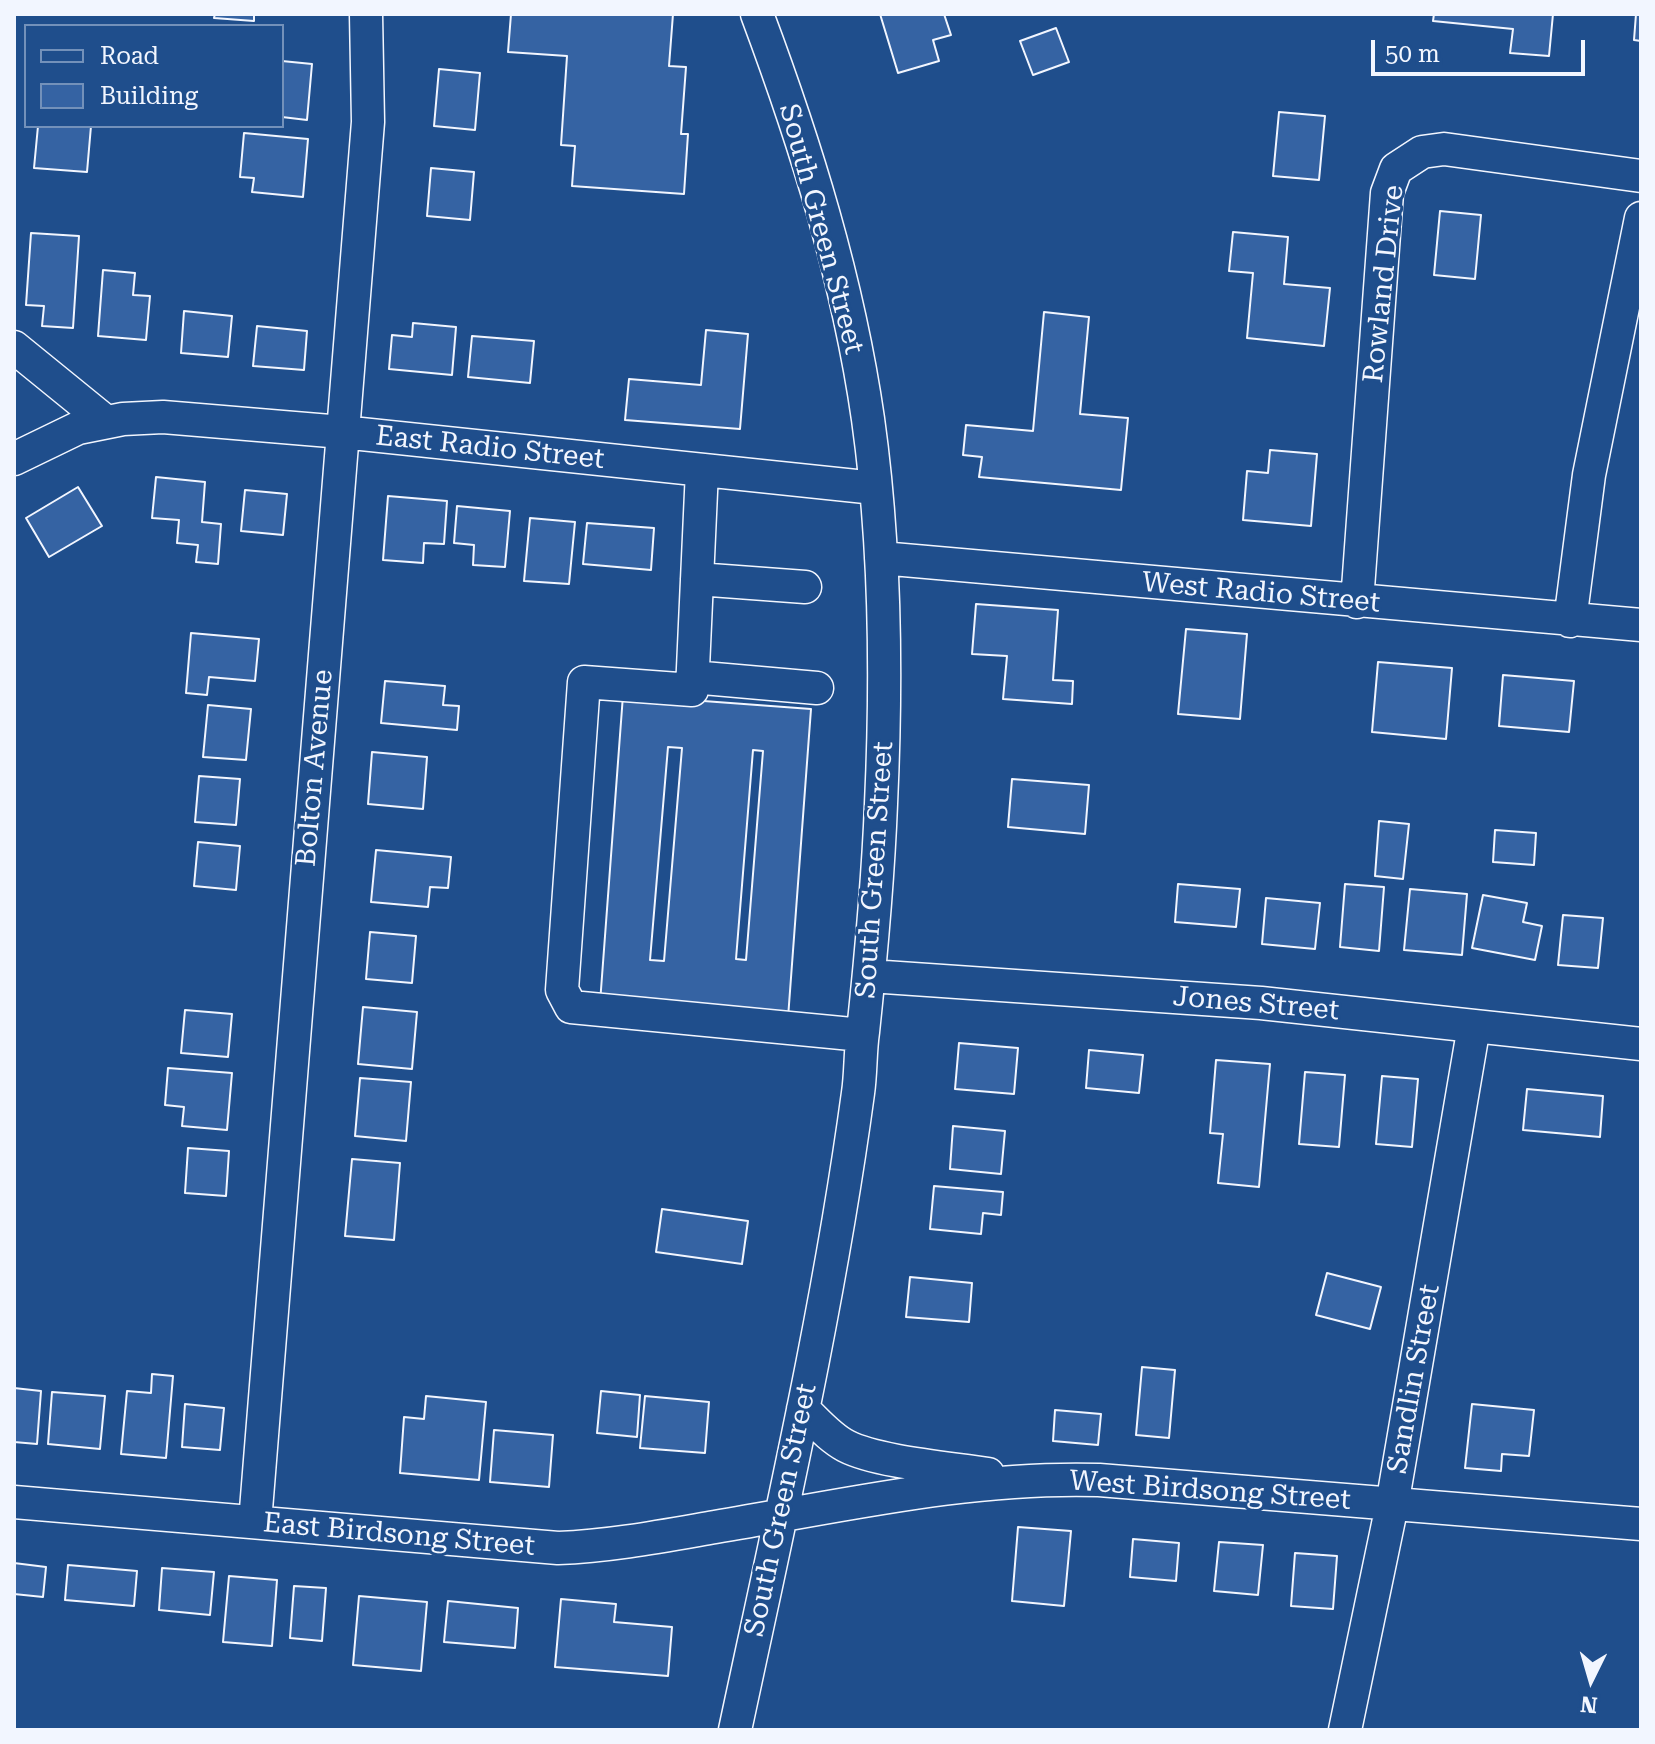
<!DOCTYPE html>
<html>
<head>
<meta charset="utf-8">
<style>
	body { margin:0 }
	#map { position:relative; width:1655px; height:1744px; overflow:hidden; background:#1f4e8c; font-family:"Roboto Serif",serif }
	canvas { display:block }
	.frame { position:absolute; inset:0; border:16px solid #f2f6ff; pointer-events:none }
	.legend { position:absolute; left:24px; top:24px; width:260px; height:104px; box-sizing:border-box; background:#1f4e8c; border:2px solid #7391ba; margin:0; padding:10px 14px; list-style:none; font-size:24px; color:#f2f6ff }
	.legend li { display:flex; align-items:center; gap:16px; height:40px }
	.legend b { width:40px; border:2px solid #7391ba }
	.north { position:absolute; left:1551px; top:1640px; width:80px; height:80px; -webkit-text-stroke:6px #1f4e8c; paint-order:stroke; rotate:185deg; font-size:22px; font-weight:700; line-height:32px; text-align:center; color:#f2f6ff }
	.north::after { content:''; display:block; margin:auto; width:28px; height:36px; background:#f2f6ff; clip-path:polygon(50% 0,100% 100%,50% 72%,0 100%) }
	.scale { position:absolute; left:1371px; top:40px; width:214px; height:36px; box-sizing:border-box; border:4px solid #f2f6ff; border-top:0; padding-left:10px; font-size:24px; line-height:28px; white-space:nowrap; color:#f2f6ff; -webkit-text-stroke:6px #1f4e8c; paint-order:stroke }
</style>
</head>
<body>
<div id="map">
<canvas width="1655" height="1744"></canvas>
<div class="frame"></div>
<ul class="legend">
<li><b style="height:10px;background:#1f4e8c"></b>Road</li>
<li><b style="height:22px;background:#3563a3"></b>Building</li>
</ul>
<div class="north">N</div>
<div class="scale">50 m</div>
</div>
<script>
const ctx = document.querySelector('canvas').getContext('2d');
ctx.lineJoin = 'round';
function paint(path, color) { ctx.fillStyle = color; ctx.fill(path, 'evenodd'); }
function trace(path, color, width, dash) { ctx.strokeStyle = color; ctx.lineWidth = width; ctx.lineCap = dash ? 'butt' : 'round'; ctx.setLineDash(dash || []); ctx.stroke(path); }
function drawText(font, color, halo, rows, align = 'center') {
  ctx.font = font + ' "Roboto Serif",serif'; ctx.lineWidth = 6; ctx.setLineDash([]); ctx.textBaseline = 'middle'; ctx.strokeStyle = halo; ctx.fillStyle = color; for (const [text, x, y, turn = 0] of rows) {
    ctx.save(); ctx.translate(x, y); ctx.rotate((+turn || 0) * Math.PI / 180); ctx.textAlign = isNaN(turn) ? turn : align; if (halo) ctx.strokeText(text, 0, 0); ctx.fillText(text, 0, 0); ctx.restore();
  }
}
const building = new Path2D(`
	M215,14H254V21L214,18Z
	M511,14H673L669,66L686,67L681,134H688L684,194L572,186L575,146L561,145L567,56L508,52Z
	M880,14H944L951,35L933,40L939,61L898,73Z
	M1434,14H1553L1549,56L1510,53L1513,29L1433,21Z
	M1636,14H1641V41L1634,40Z
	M1056,28L1069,62L1033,75L1020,41Z
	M282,61L312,64L307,120L282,117Z
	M439,69L480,73L475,130L434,126Z
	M1279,112L1325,116L1319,180L1273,176Z
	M38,126H91L87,172L34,168Z
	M244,133L308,139L303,197L252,192L254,178L240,177Z
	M431,168L474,172L470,220L427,216Z
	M1440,211L1481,215L1475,279L1434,275Z
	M1233,232L1288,237L1284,284L1330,288L1324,346L1247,338L1253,273L1229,271Z
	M31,233L79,236L73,328L42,326L44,306L26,305Z
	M103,270L135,273L133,295L150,296L146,340L98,336Z
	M184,311L232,316L228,357L181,353Z
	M1044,312L1089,317L1080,414L1128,418L1121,490L979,477L982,457L963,455L966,425L1033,431Z
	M413,323L456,327L452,375L389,369L392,335L412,337Z
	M257,326L307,331L304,370L253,366Z
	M706,330L748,334L740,429L625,420L629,379L701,385Z
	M472,336L534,341L530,383L468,377Z
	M1270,450L1317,454L1311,526L1243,520L1247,471L1268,473Z
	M156,477L205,482L202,522L221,524L218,564L196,562L198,545L177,543L179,520L152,518Z
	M78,487L102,526L49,557L26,518Z
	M245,490L287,494L283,535L241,531Z
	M388,496L447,501L444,544L424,543L423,563L383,560Z
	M457,506L510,511L505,567L473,565L474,545L454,543Z
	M530,518L575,522L569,584L524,581Z
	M587,523L654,528L651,570L583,564Z
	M976,604L1058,610L1053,680L1073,681L1072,704L1003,699L1007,656L972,654Z
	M1186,629L1247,634L1240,719L1178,714Z
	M191,633L259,639L255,681L209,677L207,695L186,693Z
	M1378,662L1452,668L1446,739L1372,732Z
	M1503,675L1574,681L1569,732L1499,726Z
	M385,681L445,686L443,705L459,706L457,730L381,723Z
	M623,695L811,709L788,1018L600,1003ZM668,747L682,748L664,961L650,960ZM753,750L763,751L746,960L736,959Z
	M208,705L251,709L246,760L203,757Z
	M372,752L427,757L423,809L368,804Z
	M199,776L240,779L236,825L195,822Z
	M1012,779L1089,785L1085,834L1008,827Z
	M1379,821L1409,824L1403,879L1375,876Z
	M1495,830L1536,833L1534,865L1493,862Z
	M198,842L240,846L236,890L194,886Z
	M376,850L451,857L448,888L430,887L428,907L371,902Z
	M1178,884L1240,889L1236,927L1175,922Z
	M1345,884L1384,887L1379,951L1340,947Z
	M1410,889L1467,894L1462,955L1404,950Z
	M1483,895L1527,903L1523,922L1542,926L1535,960L1472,948Z
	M1266,898L1320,903L1315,949L1262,944Z
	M1563,915L1603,918L1598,968L1558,965Z
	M370,932L416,936L412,983L366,979Z
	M363,1007L417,1012L412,1069L358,1064Z
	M185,1010L232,1014L228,1057L181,1053Z
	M959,1043L1018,1048L1014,1094L955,1089Z
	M1089,1050L1143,1055L1139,1093L1086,1088Z
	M1216,1060L1270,1064L1259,1187L1218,1183L1223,1134L1210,1133Z
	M168,1068L232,1073L227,1130L182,1126L184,1107L165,1105Z
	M1305,1072L1345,1075L1339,1147L1299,1144Z
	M1382,1076L1418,1079L1412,1147L1376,1144Z
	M360,1078L411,1082L406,1141L355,1136Z
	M1527,1089L1603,1096L1600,1137L1523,1130Z
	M953,1126L1005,1131L1001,1174L950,1169Z
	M188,1148L229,1151L226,1196L185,1193Z
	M352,1159L400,1163L394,1240L345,1236Z
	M934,1186L1003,1192L1001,1215L983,1213L981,1234L930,1229Z
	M662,1209L748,1221L742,1264L656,1252Z
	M1327,1273L1381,1287L1370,1329L1316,1315Z
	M910,1277L972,1283L969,1322L906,1317Z
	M1142,1367L1175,1370L1169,1438L1136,1435Z
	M152,1374L173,1376L166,1458L121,1454L127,1391L151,1393Z
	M14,1388L41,1391L37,1444L14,1442Z
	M601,1391L640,1395L637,1437L597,1433Z
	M52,1392L105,1396L100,1449L48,1444Z
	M426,1396L486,1402L479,1480L400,1473L404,1417L424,1419Z
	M645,1396L709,1402L705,1453L640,1448Z
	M185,1404L224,1408L220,1450L182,1447Z
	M1472,1404L1534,1410L1529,1456L1502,1454L1501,1471L1465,1468Z
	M1055,1410L1101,1414L1098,1445L1053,1441Z
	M494,1430L553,1435L549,1487L490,1482Z
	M1018,1527L1071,1531L1064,1606L1012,1601Z
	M1133,1539L1179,1543L1176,1581L1130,1577Z
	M1219,1542L1263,1545L1258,1595L1214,1591Z
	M1295,1553L1337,1556L1333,1609L1291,1606Z
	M14,1563L46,1567L43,1597L14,1594Z
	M68,1565L137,1571L134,1606L65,1600Z
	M162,1568L214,1572L210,1615L159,1610Z
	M229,1576L277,1580L272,1646L223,1642Z
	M294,1586L326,1588L322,1641L290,1638Z
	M359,1596L427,1602L421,1671L353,1665Z
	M561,1599L616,1604L614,1622L672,1627L668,1676L555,1667Z
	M448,1601L518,1608L515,1648L444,1642Z`);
paint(building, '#3563a3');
trace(building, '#f2f6ff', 2);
const minor = new Path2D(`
	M14,347L105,421
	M14,459L78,428L123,419L163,417L342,432L875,488
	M702,470L692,690L584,682L562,990L571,1007L862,1035
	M881,558L1641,625
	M697,579L805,587
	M1357,602L1387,193L1396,169L1422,152L1444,149L1641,176
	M1570,621L1589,475L1641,218
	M692,677L817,688
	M870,976L1261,1003L1641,1044
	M803,1409C816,1421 829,1437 846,1446C877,1462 950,1468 988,1474
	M14,1502L558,1548C611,1546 663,1536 715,1527C842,1506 970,1476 1099,1480L1641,1524
	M255,1522L368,122L366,14
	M735,1730C780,1519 829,1307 858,1093C861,1073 860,1052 863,1032C871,956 878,881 881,804C887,676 886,547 868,419C848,280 806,145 757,14
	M1345,1730L1392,1505L1474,1026`);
trace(minor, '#f2f6ff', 35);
trace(minor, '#1f4e8c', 32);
drawText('28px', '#f2f6ff', '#1f4e8c', [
	["South Green Street",821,229,75],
	["Rowland Drive",1384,284,-84],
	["East Radio Street",490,448,6],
	["West Radio Street",1261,593,5],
	["Bolton Avenue",315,768,-85],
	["South Green Street",875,870,-86],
	["Jones Street",1256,1004,5],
	["Sandlin Street",1414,1379,-80],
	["West Birdsong Street",1210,1491,4],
	["South Green Street",781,1510,-78],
	["East Birdsong Street",399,1535,5]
]);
</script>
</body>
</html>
